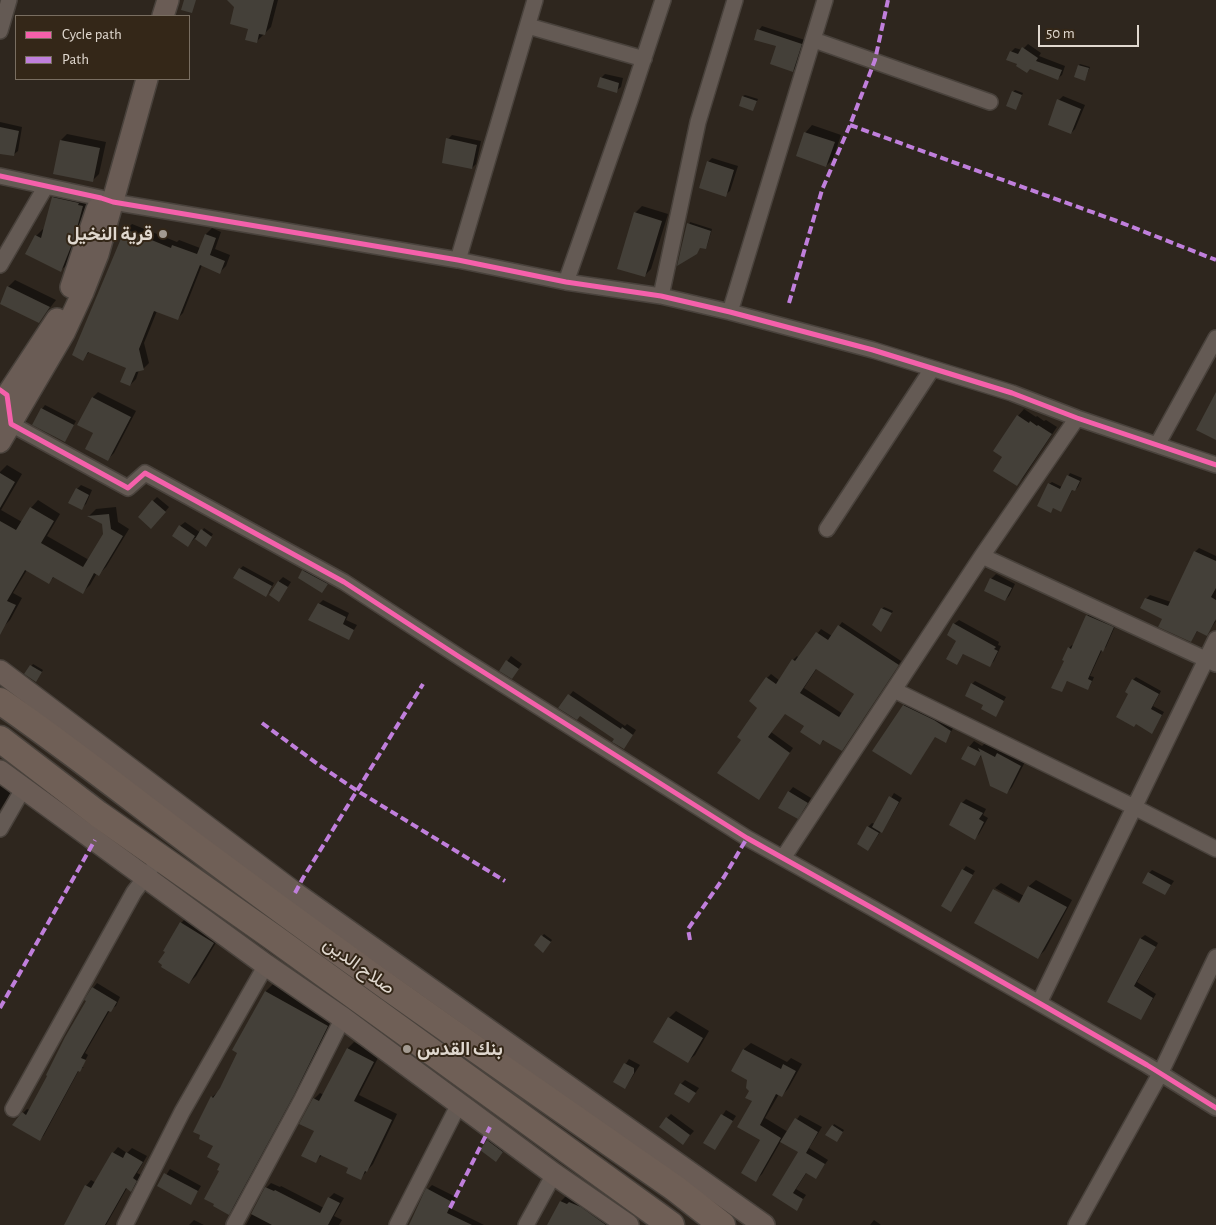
<!DOCTYPE html>
<html>
<head>
<meta charset="utf-8">
<style>
	body { margin:0 }
	#map { position:relative; width:1216px; height:1225px; overflow:hidden; background:#2e261e; font-family:"Alegreya Sans",sans-serif }
	canvas { display:block }
	.legend { position:absolute; left:15px; top:15px; width:175px; height:65px; box-sizing:border-box; background:#342718; border:1px solid #796e61; margin:0; padding:6px 9px; list-style:none; font-size:15px; color:#e0d8cf }
	.legend li { display:flex; align-items:center; gap:10px; height:25px }
	.legend b { width:25px; border:1px solid #796e61 }
	.scale { position:absolute; left:1038px; top:25px; width:101px; height:22px; box-sizing:border-box; border:2px solid #e0d8cf; border-top:0; padding-left:6px; font-size:15px; line-height:18px; white-space:nowrap; color:#e0d8cf; -webkit-text-stroke:4px #342718; paint-order:stroke }
</style>
</head>
<body>
<div id="map">
<canvas width="1216" height="1225"></canvas>
<ul class="legend">
<li><b style="height:6px;background:#f560ab"></b>Cycle path</li>
<li><b style="height:6px;background:#c07fdc"></b>Path</li>
</ul>
<div class="scale">50 m</div>
</div>
<script>
const ctx = document.querySelector('canvas').getContext('2d');
ctx.lineJoin = 'round';
function paint(path, color) { ctx.fillStyle = color; ctx.fill(path, 'evenodd'); }
function trace(path, color, width, dash) { ctx.strokeStyle = color; ctx.lineWidth = width; ctx.lineCap = dash ? 'butt' : 'round'; ctx.setLineDash(dash || []); ctx.stroke(path); }
function drawText(font, color, halo, rows, align = 'center') {
  ctx.font = font + ' "Alegreya Sans",Vazirmatn,sans-serif'; ctx.lineWidth = 4; ctx.setLineDash([]); ctx.textBaseline = 'middle'; ctx.strokeStyle = halo; ctx.fillStyle = color; for (const [text, x, y, turn = 0] of rows) {
    ctx.save(); ctx.translate(x, y); ctx.rotate((+turn || 0) * Math.PI / 180); ctx.textAlign = isNaN(turn) ? turn : align; if (halo) ctx.strokeText(text, 0, 0); ctx.fillText(text, 0, 0); ctx.restore();
  }
}
paint(new Path2D(`
	M230,0H278L271,27L257,41Z
	M762,26L805,40L797,67L793,71L777,45L759,30Z
	M1028,44L1041,53L1039,56L1065,66L1062,75L1057,79L1030,68L1011,52L1015,48L1022,50Z
	M1080,64L1090,67L1085,79L1079,65Z
	M605,74L623,78L621,87L616,91L601,78Z
	M1015,90L1023,93L1016,108L1013,92Z
	M745,95L758,99L753,110L743,96Z
	M1063,96L1085,105L1075,129L1071,133L1059,100Z
	M0,122L22,127L18,151L13,155L0,152Z
	M812,125L841,135L833,159L826,166L798,156L806,132Z
	M67,134L106,142L99,174L93,180L61,140Z
	M452,135L481,141L476,164L472,168L448,139Z
	M712,158L738,166L730,191L725,195L708,162Z
	M60,191L89,200L80,231L68,264L61,270L36,236L43,229L44,230L53,198Z
	M642,206L668,214L651,269L644,276L635,213Z
	M690,222L712,229L707,246L705,248L700,247L697,253L679,263Z
	M132,224L177,242L179,240L200,248L206,234L212,228L221,232L215,249L230,255L226,266L220,272L202,265L183,313L178,318L157,311L144,343L149,363L143,369L139,370L136,379L130,385L128,367L90,351L83,359L126,230Z
	M15,280L56,300L39,322L8,287Z
	M98,392L136,411L114,453L108,459L95,433L93,397Z
	M45,405L76,421L65,441L42,409Z
	M1024,409L1036,417L1037,416L1044,421L1046,420L1057,427L1023,478L1016,485L1004,457L1018,416Z
	M7,465L22,474L1,510L22,522L31,508L38,500L60,514L47,536L89,560L104,534L103,524L89,516L96,509L116,507L118,522L129,529L106,567L99,574L97,573L90,585L82,593L54,577L49,582L27,570L13,593L22,598L10,620L3,627L0,625V472Z
	M1070,473L1082,478L1078,487L1075,490L1073,489L1061,511L1054,507L1050,511L1049,484L1052,482L1062,487Z
	M81,485L92,490L86,504L81,508L77,489Z
	M157,497L169,507L156,523L153,501Z
	M185,522L201,533L204,528L213,534L205,545L195,538L188,545L180,526Z
	M1199,548L1216,556V615L1214,620L1216,621L1207,634L1198,630L1191,641L1164,618L1146,599L1150,595L1171,602L1195,552Z
	M243,566L274,583L269,592L240,569Z
	M308,566L331,579L322,591L299,577Z
	M996,574L1015,584L1009,596L1005,600L991,579Z
	M283,577L291,582L279,600V581Z
	M323,600L349,613L346,620L357,625L349,638L319,604Z
	M884,607L893,611L881,631L882,609Z
	M1091,612L1116,624L1106,647L1102,650L1090,676L1094,677L1090,686L1087,689L1068,680L1061,691L1069,648L1072,645L1074,646L1088,615Z
	M959,620L999,642L998,645L1001,646L994,661L989,666L964,653L956,664L958,640L954,624Z
	M842,622L901,661L842,749L824,740L820,744L806,726L785,713L771,732L793,748L759,798L743,740L759,708L767,678L771,674L780,681L793,660L797,656L799,658L821,629L832,636ZM817,668L855,694L843,714L804,688Z
	M511,656L522,664L512,678L501,670Z
	M33,664L43,670L37,679L26,673Z
	M1136,677L1161,691L1153,706L1164,712L1152,732L1130,693L1133,680Z
	M975,681L1006,697L996,715L985,704L972,684Z
	M573,691L625,726L627,724L636,730L627,744L580,715L560,708Z
	M907,702L954,727L945,741L935,736L911,774L904,705Z
	M974,741L982,746L985,743L1000,752L1003,748L1026,760L1012,787L1007,793L982,755L974,765L969,747Z
	M0,775L15,786L0,810Z
	M793,787L811,798L802,813L789,792Z
	M894,793L902,798L885,827L881,831L868,850V827L872,823L875,824Z
	M966,799L986,809L983,815L988,818L979,834L975,838L962,803Z
	M966,866L975,871L951,910L963,870Z
	M1152,870L1174,881L1165,894L1149,873Z
	M1036,880L1072,900L1045,950L1038,957L976,923L995,889V891L1024,907L1025,905L995,888L1001,883L1024,896L1029,886Z
	M188,916L220,936L196,976L189,983L181,923Z
	M544,934L552,940L545,949L535,945Z
	M1145,935L1158,943L1137,982L1156,994L1141,1019L1109,1001L1141,938Z
	M97,983L120,997L116,1006L110,1010L85,1053L88,1055L82,1067H84L79,1070L44,1135L40,1140L23,1113L27,1109L30,1110L88,1001L93,988Z
	M273,984L334,1019L300,1086L235,1206L229,1213L220,1170L222,1163L215,1145L212,1097L219,1091L239,1052L234,1050L266,991Z
	M676,1011L709,1031L695,1055L688,1061L655,1042L669,1018Z
	M354,1042L379,1056L359,1095L397,1114L373,1164L360,1179L349,1168L322,1155L315,1162L314,1099L320,1093L324,1095L348,1048Z
	M751,1043L787,1062L791,1058L802,1064L788,1089L782,1095L779,1094L765,1118L788,1132L800,1115L822,1127L809,1148L828,1160L816,1177L807,1172L796,1189L806,1195L796,1209L773,1194L800,1152L781,1141L762,1174L756,1180L761,1139L754,1101L748,1080L733,1071L744,1049Z
	M629,1059L640,1065L625,1088L614,1082Z
	M685,1080L699,1088L689,1102L681,1084Z
	M726,1110L736,1116L715,1148L705,1142Z
	M671,1114L694,1131L683,1143L667,1118Z
	M834,1124L844,1130L838,1139L833,1126Z
	M492,1137L506,1147L500,1156L488,1141Z
	M118,1147L127,1153L132,1148L147,1156L137,1173L141,1175L136,1185L131,1190L127,1188L106,1225H65L86,1186L91,1180L96,1183L113,1153Z
	M170,1169L201,1186L191,1203L159,1186Z
	M271,1183L280,1187L281,1186L324,1208L329,1198L334,1193L344,1198L334,1216L342,1220L339,1225H246L266,1188Z
	M432,1185L456,1197L450,1208L484,1225H411L428,1189Z
	M566,1196L573,1199L613,1225H549L561,1201Z
	M194,1220L204,1225H189Z
	M874,1220L881,1225H870Z`), '#0007');
paint(new Path2D(`
	M184,0H196L192,13L181,10Z
	M227,0H274L265,35L259,34L257,43L245,40L248,29L230,24L234,7Z
	M757,29L802,44L793,72L770,64L776,46L754,40Z
	M1022,47L1038,58L1036,61L1062,70L1058,80L1030,69L1027,73L1016,66L1017,64L1006,60L1010,51L1018,54Z
	M1078,65L1089,68L1085,81L1074,77Z
	M600,77L619,83L617,93L597,87Z
	M1012,91L1022,95L1016,110L1006,106Z
	M742,96L757,101L753,111L739,106Z
	M1057,99L1081,109L1071,134L1048,125Z
	M0,127L19,131L14,156L0,154Z
	M804,132L835,142L826,167L796,156Z
	M446,138L477,145L472,169L442,163Z
	M60,140L100,148L93,182L53,174Z
	M707,161L734,170L726,197L699,188Z
	M52,197L79,203L78,205L83,206L74,239L61,272L25,254L35,235L41,238Z
	M634,212L662,221L645,277L617,269Z
	M687,223L711,231L706,249L700,248L697,254L677,266Z
	M125,229L171,248L172,245L197,254L205,234L216,238L210,255L225,261L220,274L200,265L178,320L154,311L139,349L144,370L136,372L130,386L120,382L126,368L88,352L83,361L72,355Z
	M7,286L50,307L39,323L0,304Z
	M1216,392V440L1196,430Z
	M92,397L131,417L108,461L85,449L93,433L77,425Z
	M41,408L74,425L65,442L32,425Z
	M1017,415L1029,423L1030,421L1037,426L1038,425L1052,434L1017,486L993,471L1002,457L993,451Z
	M0,473L15,482L0,508Z
	M1067,475L1080,481L1075,491L1072,490L1061,512L1053,508L1051,513L1037,506L1048,483L1060,489Z
	M76,488L89,495L82,510L68,503Z
	M152,500L166,512L151,529L138,517Z
	M30,507L54,521L41,543L83,567L103,534L102,524L87,516L109,514L111,529L123,536L99,576L94,573L83,594L53,577L49,584L25,570L7,601L16,605L0,635V521L16,530Z
	M179,525L195,536L188,547L172,536Z
	M201,529L212,537L206,547L195,539Z
	M1194,551L1216,561V588L1211,597L1216,600V619L1207,636L1197,631L1191,642L1158,627L1162,619L1140,608L1145,598L1168,606Z
	M239,568L272,586L266,597L233,578Z
	M302,570L328,584L322,593L298,578Z
	M990,578L1012,588L1005,601L984,591Z
	M278,581L288,587L279,602L269,595Z
	M318,603L346,617L343,624L354,630L349,640L308,620Z
	M881,608L892,613L881,632L872,625Z
	M1086,615L1114,627L1103,652L1101,650L1088,679L1092,681L1088,690L1067,681L1062,692L1051,688L1064,661L1062,660L1068,647L1071,649Z
	M953,623L996,647L994,649L998,651L990,667L963,654L957,665L946,659L956,641L947,635Z
	M838,625L899,665L842,751L823,740L820,745L800,732L804,726L785,714L768,737L790,753L759,800L717,773L741,740L737,737L757,708L749,701L766,677L776,684L792,659L795,661L816,632L828,640ZM816,669L854,694L839,717L800,693Z
	M506,660L519,669L512,679L499,671Z
	M30,665L42,672L36,682L24,674Z
	M1132,679L1159,694L1151,709L1162,715L1152,734L1136,724L1134,727L1116,717L1128,694L1125,692Z
	M971,683L1004,701L996,717L981,709L983,705L965,696Z
	M568,694L621,729L622,727L633,735L624,749L612,742L614,739L580,716L577,720L558,708Z
	M903,705L934,720L951,731L946,743L935,737L911,775L872,751Z
	M968,746L980,752L978,748L995,757L997,753L1021,766L1007,794L990,786L981,755L975,766L961,759Z
	M788,791L808,803L798,819L778,808Z
	M889,796L899,802L882,833L872,827Z
	M961,802L983,813L979,819L984,822L975,840L949,825Z
	M867,826L879,833L868,851L857,844Z
	M962,869L973,875L951,912L941,906Z
	M1148,872L1171,885L1165,895L1142,883Z
	M1028,886L1067,907L1038,959L974,923L993,889L1019,903Z
	M180,922L214,943L189,984L161,967L162,965L158,962L165,952L163,951Z
	M541,935L551,942L543,953L534,945Z
	M1140,938L1156,947L1134,986L1153,998L1141,1020L1107,1002Z
	M92,987L117,1002L111,1012L108,1011L81,1058L86,1060L80,1072L78,1071L40,1141L12,1125L22,1112L26,1115L47,1076L46,1075L65,1037L86,1001L84,1000Z
	M265,991L328,1026L294,1095L229,1215L213,1206L214,1204L204,1199L219,1171L217,1170L220,1164L207,1157L213,1146L199,1139L200,1135L193,1132L211,1096L213,1098L220,1088L237,1053L232,1050Z
	M668,1017L703,1038L688,1063L653,1042Z
	M347,1048L374,1062L354,1101L392,1120L367,1172L365,1171L361,1180L346,1173L348,1168L320,1155L316,1163L301,1156L314,1131L299,1124L313,1098L319,1101Z
	M743,1049L781,1069L783,1064L796,1071L782,1097L776,1094L760,1125L781,1138L756,1182L741,1173L760,1140L737,1127L752,1101L745,1098L749,1091L746,1088L747,1080L731,1071Z
	M624,1063L634,1068V1073L625,1089L613,1082Z
	M680,1083L696,1093L689,1103L674,1094Z
	M721,1114L733,1121L715,1150L703,1143Z
	M666,1117L690,1135L683,1145L659,1127Z
	M795,1118L818,1132L806,1153L825,1164L816,1179L806,1173L793,1193L803,1199L797,1211L772,1195L798,1152L780,1142Z
	M832,1125L843,1132L837,1142L825,1135Z
	M487,1140L503,1152L496,1162L480,1150Z
	M112,1152L123,1158L126,1152L143,1162L133,1178L137,1181L131,1192L126,1188L105,1225H64L85,1185L91,1188Z
	M164,1173L198,1191L191,1205L157,1186Z
	M265,1187L274,1191L275,1190L320,1213L328,1197L340,1203L328,1225H272L251,1214Z
	M426,1188L452,1202L447,1213L472,1225H409Z
	M560,1201L567,1204L569,1202L581,1207L606,1225H547Z`), '#444039');
const street = new Path2D(`
	M528,26L644,59
	M0,31L9,0
	M814,40L990,102
	M0,176L101,198L113,202L458,260L566,282L661,296L730,312L873,350L1012,393L1077,418L1216,465
	M458,260L535,0
	M0,265L46,186
	M566,282L630,100L663,0
	M661,296L698,122L735,0
	M730,312L825,0
	M10,415L11,424L128,488L145,473L344,582L461,658L747,838L874,909L1039,1003L1147,1065L1216,1108
	M1157,445L1216,338
	M827,529L932,369
	M982,556L1216,664
	M894,690L1134,807L1216,849
	M0,829L23,789
	M783,858L982,556L1077,418
	M1039,1003L1216,639
	M13,1109L134,892L150,871
	M125,1225L182,1112L266,965
	M234,1225L302,1099L343,1018
	M397,1225L459,1104
	M526,1225L554,1174
	M1076,1225L1160,1074L1216,957`);
const secondary = new Path2D(`
	M163,16L168,0
	M71,287L97,209
	M0,413L7,395L57,319
	M0,442L64,333L83,292L98,254L147,79
	M0,671L295,893L764,1225
	M0,771L266,965L343,1018L554,1174L628,1225`);
const highway = new Path2D(`
	M0,701C74,752 143,808 215,861C366,974 521,1081 676,1189L722,1225
	M0,739L98,814L273,937L671,1225`);
trace(street, '#49423c', 18);
trace(secondary, '#49423c', 24);
trace(highway, '#49423c', 29);
trace(street, '#645a54', 15);
trace(secondary, '#6a5c55', 21);
trace(highway, '#6f5f56', 26);
trace(new Path2D(`
	M850,125L1117,221L1216,260
	M789,303L822,190L850,125L875,60L888,0
	M262,723L319,765L356,790L505,881
	M295,893L303,878L423,684
	M690,940L688,929L724,877L747,838
	M0,1008L95,840
	M450,1208L490,1127`), '#c07fdc', 4, [8, 4]);
trace(new Path2D(`
	M0,176L101,198L113,202L458,260L566,282L661,296L730,312L873,350L1012,393L1077,418L1216,465
	M0,390L7,395L11,424L128,488L145,473L344,582L461,658L747,838L874,909L1039,1003L1147,1065L1216,1108`), '#f560ab', 5);
for (const [x, y, r, color] of [
	[163,234,5,"#a29a91"],
	[407,1049,5,"#a29a91"]
]) { const dot = new Path2D(); dot.arc(x, y, r, 0, 2 * Math.PI); ctx.fillStyle = color; ctx.fill(dot); trace(dot, '#342718', 2); }
drawText('bold 19px', '#e0d8cf', '#342718', [
	["قرية النخيل",153,234],
	["بنك القدس",417,1049,"left"]
], 'right');
drawText('19px', '#e0d8cf', '#342718', [
	["صلاح الدين",359,966,36]
]);
</script>
</body>
</html>
